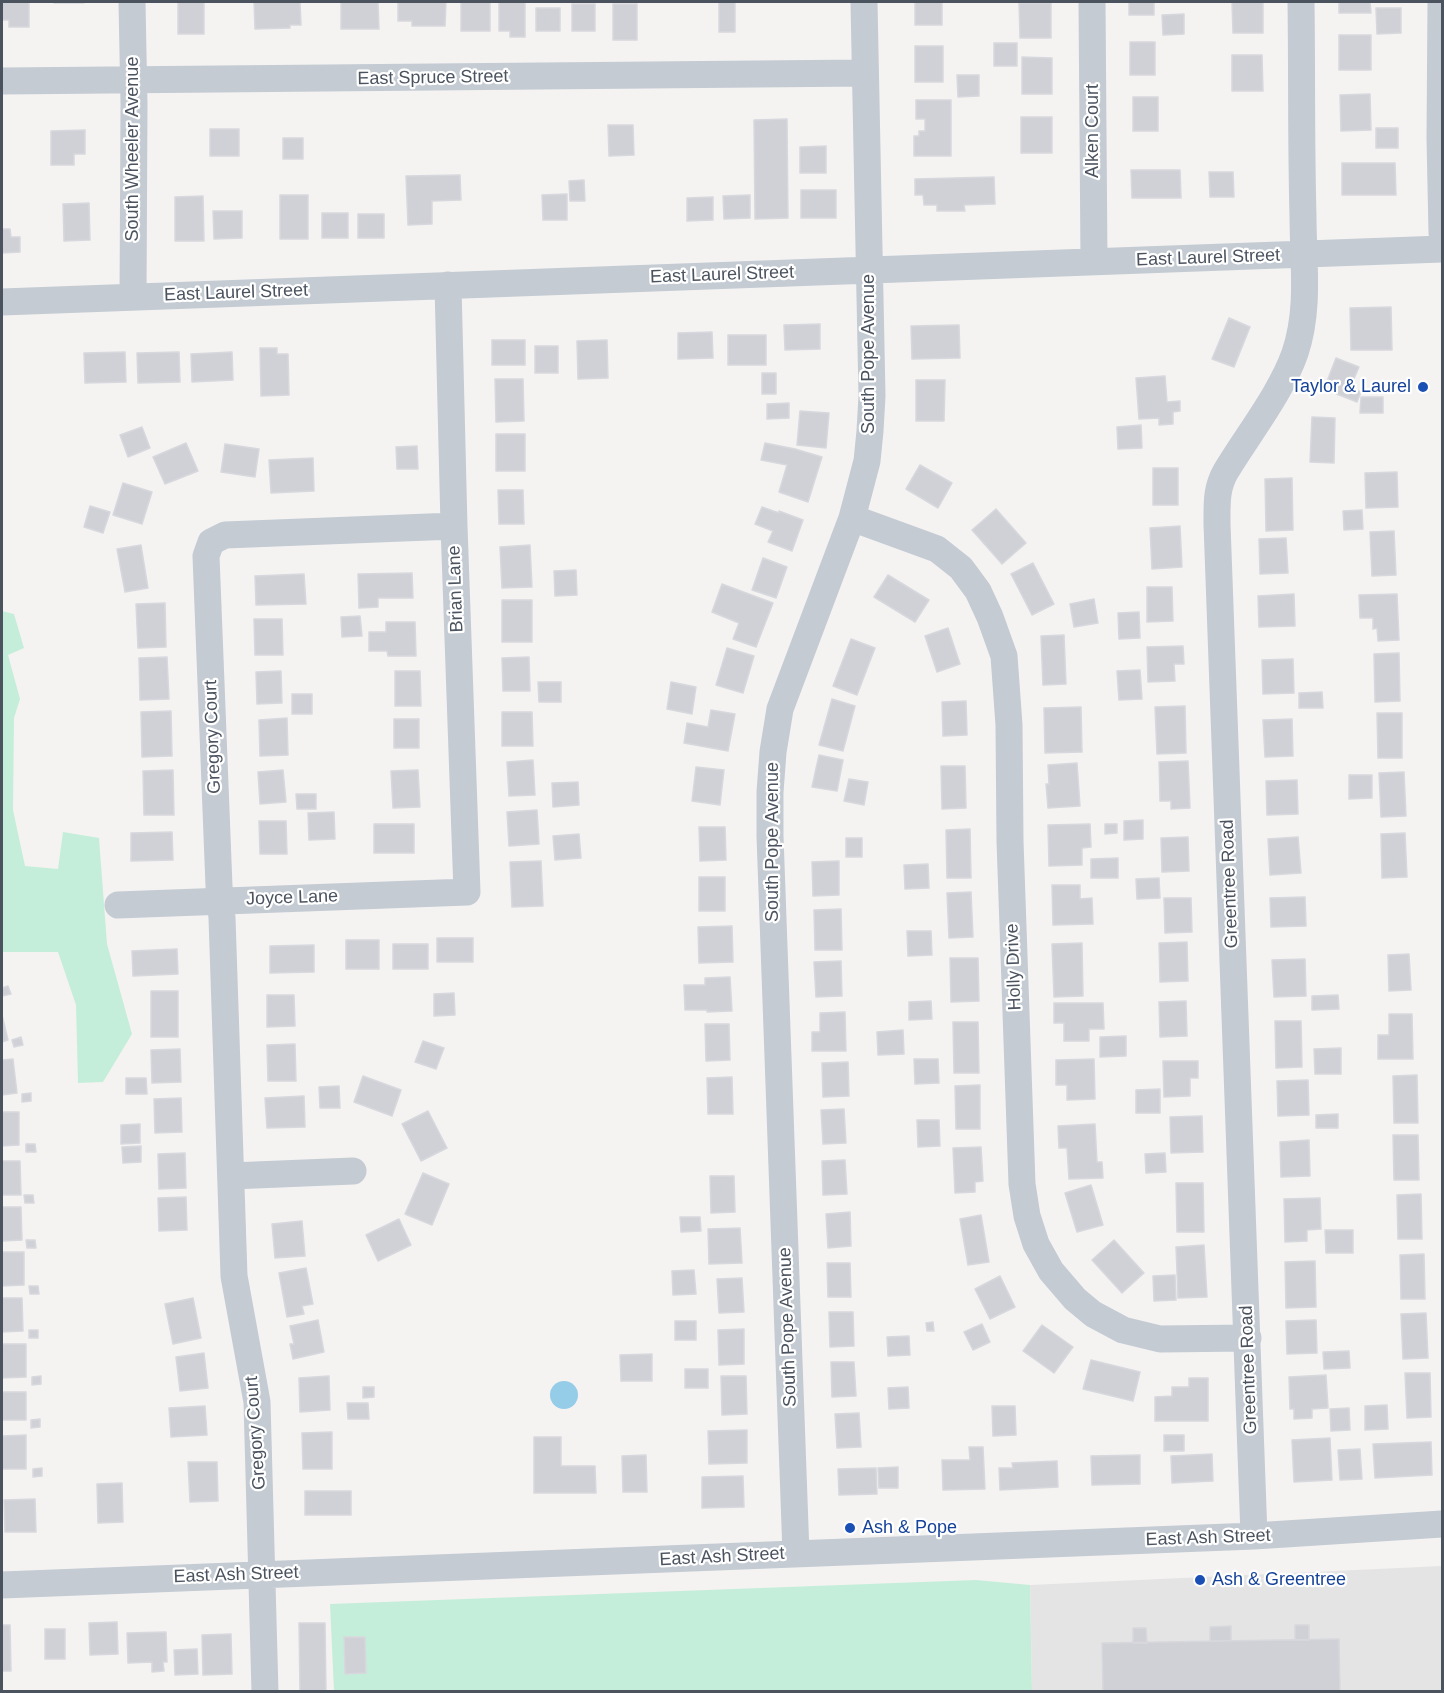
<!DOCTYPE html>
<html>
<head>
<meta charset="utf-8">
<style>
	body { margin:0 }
	#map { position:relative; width:1444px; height:1693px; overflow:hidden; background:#f4f3f2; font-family:Helvetica,sans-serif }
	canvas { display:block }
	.frame { position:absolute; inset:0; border:3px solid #4b535f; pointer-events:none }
</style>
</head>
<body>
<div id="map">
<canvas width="1444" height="1693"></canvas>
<div class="frame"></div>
</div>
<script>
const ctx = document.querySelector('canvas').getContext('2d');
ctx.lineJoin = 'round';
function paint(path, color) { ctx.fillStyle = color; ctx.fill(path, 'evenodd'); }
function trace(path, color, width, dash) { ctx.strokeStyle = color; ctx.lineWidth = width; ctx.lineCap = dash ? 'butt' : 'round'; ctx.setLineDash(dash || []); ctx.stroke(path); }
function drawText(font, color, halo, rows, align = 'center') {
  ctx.font = font + ' Helvetica,sans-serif'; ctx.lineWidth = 4.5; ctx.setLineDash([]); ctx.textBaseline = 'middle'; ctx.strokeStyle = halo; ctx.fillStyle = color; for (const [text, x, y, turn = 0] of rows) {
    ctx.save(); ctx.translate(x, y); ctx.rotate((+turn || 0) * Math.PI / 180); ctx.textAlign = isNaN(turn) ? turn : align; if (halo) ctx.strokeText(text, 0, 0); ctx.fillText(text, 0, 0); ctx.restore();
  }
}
paint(new Path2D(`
	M1442,1566V1691H1032L1030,1585Z`), '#e5e4e4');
paint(new Path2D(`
	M2,611L14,614L24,648L8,655L20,699L14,718L13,810L25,866L58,869L63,832L99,838L107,944L132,1034L103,1082L78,1083L76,1005L58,952H2Z
	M976,1580L1030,1585L1032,1691H334L330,1604Z`), '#c5eeda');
paint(new Path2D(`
	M550 1395a14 14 0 1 1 28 0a14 14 0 1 1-28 0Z`), '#95cce8');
const building = new Path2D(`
	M2,2H29V27H9V20H2Z
	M54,2H84V3H54Z
	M178,2H204V34H178Z
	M254,2H300L301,25H290V28L255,29Z
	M341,2H378L379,29H341Z
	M398,2H446L445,26H412V21H398Z
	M461,2H490V31H461Z
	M499,2H525V37H510V31H499Z
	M719,2H735V32H719Z
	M915,2H942V25H915Z
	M1129,2H1154V15H1129Z
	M1232,2H1263V33H1233Z
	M1339,2H1370L1371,13H1339Z
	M1019,3H1051V38H1020Z
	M572,4H595V31H572Z
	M613,4H637V40H613Z
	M536,8H560V31H536Z
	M1376,8H1401V33L1377,34Z
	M1184,14V34L1163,35L1162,15Z
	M1339,35H1371V70H1339Z
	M1130,42H1155V75H1130Z
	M994,43H1017V66H994Z
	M915,46H943V82H915Z
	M1232,55H1262L1263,91H1232Z
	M1022,57L1052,58V94H1022Z
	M957,75H979V96L958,97Z
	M1370,94L1371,130L1341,131L1340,95Z
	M1133,97H1158V131H1133Z
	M916,100H951V156H914V136H919V131H925V119H916Z
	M1021,117H1052V153H1021Z
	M787,119L788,218L755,219L754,120Z
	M608,125H633L634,155L609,156Z
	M1376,128H1398V148H1376Z
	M210,129H239V156H210Z
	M85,130V154H74V165H51V131Z
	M283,138H303V159H283Z
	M826,146V173H800V147Z
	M1342,163H1395L1396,195H1342Z
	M1131,170H1180L1181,198H1132Z
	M1209,172H1233L1234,197H1210Z
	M460,175L461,200L432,201V224L408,225L406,176Z
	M994,177L995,204L964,205L965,211H937V205H924L923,195H915V179Z
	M584,180L585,201H570L569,181Z
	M801,190H836V218H801Z
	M567,194V220H543L542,195Z
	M280,195H308V239H280Z
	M750,195V218L724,219L723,196Z
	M203,196L204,241H175V197Z
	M713,197V220L687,221V198Z
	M89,203L90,240L64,241L63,204Z
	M213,211H242V238L214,239Z
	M322,213H348V238H322Z
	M358,214H384V238H358Z
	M2,229H10L11,237H20V252L2,253Z
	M1391,307L1392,350H1351L1350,308Z
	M1229,318L1250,327L1234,367L1212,359Z
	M820,324V349L785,350L784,325Z
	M959,325L960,358L912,359L911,326Z
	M712,332L713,358L678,359V333Z
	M728,335H766V365H728Z
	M492,340H525V365H492Z
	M607,340L608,378L578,379L577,341Z
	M535,346H558V373H535Z
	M260,348H277V354H288L289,395L261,396Z
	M125,352L126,382L85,383L84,353Z
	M179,352L180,382L138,383L137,353Z
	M232,352L233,380L192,382L191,354Z
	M1336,358L1359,367L1350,388L1361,392L1357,402L1324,389Z
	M762,373H776V394H762Z
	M1165,376L1167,402L1180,401V411L1173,412V424L1159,425V418L1139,419L1136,378Z
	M495,379H523L524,421L496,422Z
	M916,380H945L944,421H916Z
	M1361,397H1383V413H1360Z
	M789,403V418L767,419V404Z
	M800,411L829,413L826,448L797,445Z
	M1312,417L1335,418L1334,463L1310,462Z
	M1141,425L1142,448L1118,449L1117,427Z
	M142,427L150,448L128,457L120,435Z
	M496,434H525V471H496Z
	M186,443L198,471L165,484L153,457Z
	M765,443L795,449L822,457L808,502L779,492L787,465L761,460Z
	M225,444L259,449L255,477L221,472Z
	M417,446L418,469H397L396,447Z
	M313,458L314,491L271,493L269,460Z
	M920,465L952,483L938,508L906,489Z
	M1153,468H1178V505H1153Z
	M1397,472L1398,507L1366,508L1365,473Z
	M1292,478L1293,530L1266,531L1265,479Z
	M123,483L152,492L142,524L113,515Z
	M498,490H523L524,524H499Z
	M90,506L110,512L103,533L84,527Z
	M762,507L779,513V511L803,520L792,551L768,542L773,531L755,524Z
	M996,509L1026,543L1002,564L972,530Z
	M1362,510L1363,529L1344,530L1343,511Z
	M1180,526L1182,567L1152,569L1150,528Z
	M1394,531L1396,575L1372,576L1370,532Z
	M1286,538L1288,573L1260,574L1259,539Z
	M141,545L148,588L125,592L117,549Z
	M530,545L532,587L502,588L500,547Z
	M763,558L787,567L776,598L752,590Z
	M1033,563L1054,604L1032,615L1011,574Z
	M576,570L577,595L555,596L554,571Z
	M412,573L413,598H378V607L359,608L358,574Z
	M304,574L306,604L256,605L255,576Z
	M888,575L929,600L915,622L874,597Z
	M722,584L773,603L756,647L733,639L739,623L712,612Z
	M1147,587H1172L1173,621L1147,622Z
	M1294,594L1295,626L1259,627L1258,596Z
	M1397,594L1399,640L1378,641L1377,628L1373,629V618H1360L1359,595Z
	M1094,599L1098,623L1074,627L1070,604Z
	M502,600H532V642H502Z
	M165,603L166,647L138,648L136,604Z
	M1139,612L1140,638L1119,639L1118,613Z
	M360,616L362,636L342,637L341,617Z
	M254,619H282L283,655H255Z
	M386,622H415L416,656H388L387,651H369V632H386Z
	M948,628L960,664L937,672L925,636Z
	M1064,635L1066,684L1043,685L1041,636Z
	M851,639L875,648L857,695L833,686Z
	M1183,646L1184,664H1174L1175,681L1148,682L1147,647Z
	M727,648L754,656L743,693L716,685Z
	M1399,653L1400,701L1375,702L1374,654Z
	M167,657L169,699L140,700L139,658Z
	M529,657L530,691H503L502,658Z
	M1293,659L1294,693L1263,694L1262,660Z
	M1140,670L1142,699L1119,700L1117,671Z
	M281,671L282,703L257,704L256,672Z
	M395,671H420L421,706H395Z
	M538,682H561V702H539Z
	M671,682L696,687L692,714L667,709Z
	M1322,692L1323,708H1299V693Z
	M292,694H312V714H292Z
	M832,699L855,706L843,751L819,745Z
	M966,701L967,735L943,736L942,702Z
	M1185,706L1186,753L1157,754L1155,707Z
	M1081,707L1082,752L1045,753L1044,708Z
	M711,710L735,714L728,751L684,743L687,723L708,727Z
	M171,711L172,756L142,757L141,712Z
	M502,712H532L533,746H502Z
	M1377,713H1402V758H1378Z
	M287,718L288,755L260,756L259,720Z
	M394,719H419V748H394Z
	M1292,719L1293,756L1265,757L1263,720Z
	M819,755L843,760L837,791L812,787Z
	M533,760L535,795L509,796L507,762Z
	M1188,761L1190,808L1171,809V801H1160L1159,762Z
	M1077,763L1080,806L1048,808L1046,784H1049L1048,765Z
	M941,766H965L966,808L942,809Z
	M696,767L724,770L720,805L692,801Z
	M173,770L174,815H144L143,771Z
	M283,770L286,802L260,804L258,772Z
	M418,770L420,807L393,808L391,771Z
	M1404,772L1406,816L1381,817L1379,773Z
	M1349,775H1372V798L1349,799Z
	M849,779L868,782L864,805L844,801Z
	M1297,780L1298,814L1267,815L1266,781Z
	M578,782L579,805L553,807L552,783Z
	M296,794H316V809H297Z
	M537,810L539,844L509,846L507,812Z
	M334,812L335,839L309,840L308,813Z
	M1143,820V839L1124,840V821Z
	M259,821H286L287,854H260Z
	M374,824H414V853H374Z
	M1090,824L1091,847L1082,848V865L1049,866L1048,825Z
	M1105,824H1117V833L1105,834Z
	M699,827H725L726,860L700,861Z
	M970,829L971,878H947L946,830Z
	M172,832L173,860L131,861V833Z
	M1405,833L1407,877L1382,878L1381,834Z
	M579,834L581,858L555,860L553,836Z
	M1188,837L1189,871L1162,872L1161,838Z
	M1298,837L1301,873L1270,875L1268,839Z
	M846,838H862V857H846Z
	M1118,858V878H1091V859Z
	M541,861L543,906L512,907L510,862Z
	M839,861V895L813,896L812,862Z
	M928,864L929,888L905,889L904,865Z
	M699,877H725V911H699Z
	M1159,878L1160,898L1137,899L1136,879Z
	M1052,885H1080V899L1092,898L1093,924L1053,925Z
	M971,892L973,937L949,938L947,893Z
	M1305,897L1306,926L1271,927L1270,898Z
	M1164,898H1191L1192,932L1165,933Z
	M841,909L842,950H815L814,910Z
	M732,926L733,962L699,963L698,927Z
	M907,931H931L932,955L908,956Z
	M437,938H473V962H437Z
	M346,940H379V969H346Z
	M1187,942L1188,981L1160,982L1159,943Z
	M1082,943L1083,996L1054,997L1052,944Z
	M393,944H428V969H393Z
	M314,945V972L270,973V946Z
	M177,949L178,974L133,976L132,951Z
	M1409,954L1411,990L1389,991L1388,955Z
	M950,958H978L979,1001L951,1002Z
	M1305,959L1306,996L1274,997L1272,960Z
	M841,961L842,996L816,997L814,962Z
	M730,977L732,1011L707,1012V1010H685L684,985H705V978Z
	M8,986L11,994L2,996V988Z
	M151,991H178V1037H151Z
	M454,993L455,1015L434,1016V994Z
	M267,995H294L295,1026L267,1027Z
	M1338,995L1339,1009L1312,1010V996Z
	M931,1001L932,1019L909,1020V1002Z
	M1186,1001L1187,1036L1160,1037L1159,1002Z
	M1054,1003H1103L1104,1029H1089V1041H1064V1023H1054Z
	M845,1012L846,1051H812V1032H820V1013Z
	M1389,1014H1412L1413,1059H1378V1035H1389Z
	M2,1015L8,1040L2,1042Z
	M1275,1021H1301L1302,1067L1276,1068Z
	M953,1022H978L979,1073H954Z
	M705,1024H729L730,1060L706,1061Z
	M903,1030L904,1054L878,1055L877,1032Z
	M1126,1036V1056L1100,1057V1037Z
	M21,1037L23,1045L14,1047L12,1040Z
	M423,1041L444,1048L436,1069L415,1062Z
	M295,1044L296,1081H268L267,1045Z
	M1341,1048V1074H1315L1314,1049Z
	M180,1049L181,1082L152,1083L151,1050Z
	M13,1059L17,1093L2,1095V1060Z
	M914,1059H938L939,1083L915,1084Z
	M1094,1059L1095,1099L1067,1100V1085H1056V1060Z
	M1163,1061H1198V1078H1190V1096L1164,1097Z
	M848,1062L849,1096L823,1097L822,1063Z
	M1417,1075L1418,1123H1394L1393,1076Z
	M363,1076L401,1090L392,1116L354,1102Z
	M732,1077L733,1114H708L707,1078Z
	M126,1078H146L147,1094H126Z
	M1308,1080L1309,1115L1278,1116L1277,1081Z
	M980,1085V1129H956L955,1086Z
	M339,1086L340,1108H320L319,1087Z
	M1160,1089V1113H1136V1090Z
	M31,1093V1101L22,1102V1094Z
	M304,1096L305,1127L267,1128L265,1098Z
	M181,1098L182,1132L155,1133L154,1099Z
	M844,1109L846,1143L823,1144L821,1110Z
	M428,1111L447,1148L421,1161L402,1124Z
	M2,1112H19V1145L2,1146Z
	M1338,1114V1128H1316V1115Z
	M1202,1116L1203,1152L1171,1153L1170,1117Z
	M917,1120H939L940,1146L918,1147Z
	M140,1124V1143L121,1144V1125Z
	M1095,1124L1097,1162H1102L1103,1178L1069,1179L1067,1148H1059L1058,1126Z
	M1393,1135H1418L1419,1180H1394Z
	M1309,1140L1310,1176L1281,1177L1280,1142Z
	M26,1144H35L36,1152H26Z
	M141,1146V1162L123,1163L122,1147Z
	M981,1147L983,1181L975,1182V1192L955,1193L953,1148Z
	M185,1153L186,1188L159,1189L158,1154Z
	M1165,1153L1166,1172L1146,1173L1145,1154Z
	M845,1160L847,1194L823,1195L822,1161Z
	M2,1161H20L21,1195H2Z
	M423,1173L449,1184L432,1225L405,1214Z
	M710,1176H734L735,1212L711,1213Z
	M1176,1183H1203L1204,1232H1177Z
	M1091,1185L1103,1225L1077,1232L1065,1193Z
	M1421,1194L1422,1239H1398L1397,1195Z
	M24,1195H33L34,1203H25Z
	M186,1197L187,1230L159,1231L158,1198Z
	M1320,1198L1321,1229L1307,1230V1241L1285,1242L1284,1199Z
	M2,1207H21L22,1240L2,1241Z
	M850,1212L851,1246L828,1248L826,1214Z
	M981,1215L989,1262L968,1265L960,1219Z
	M680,1217H700L701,1231L681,1232Z
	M399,1219L411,1245L378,1261L366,1235Z
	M302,1221L305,1256L275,1258L272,1224Z
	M740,1228L742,1263L709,1264L708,1229Z
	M1325,1230H1353V1253H1326Z
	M26,1240H35L36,1248H27Z
	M1114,1240L1144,1273L1122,1293L1092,1260Z
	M1204,1245L1207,1297L1178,1298L1176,1247Z
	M2,1252H24V1285L2,1286Z
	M1424,1254L1425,1299H1401L1400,1255Z
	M1315,1261L1316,1307L1286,1308L1285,1262Z
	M827,1263H850L851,1297H828Z
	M306,1268L313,1304L302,1306L304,1314L287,1317L279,1273Z
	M694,1270L696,1294L673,1295L672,1271Z
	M1175,1275L1176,1300L1154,1301L1153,1276Z
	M1000,1276L1015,1307L990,1319L975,1289Z
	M742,1278L744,1312L719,1313L717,1279Z
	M29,1286H38L39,1294H30Z
	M2,1298H22L23,1331L2,1332Z
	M193,1298L201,1338L173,1344L165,1304Z
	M829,1312H853L854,1346L830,1347Z
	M1426,1313L1428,1358L1403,1359L1401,1314Z
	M318,1320L324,1352L293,1359L290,1344H294L290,1326Z
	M1316,1320L1317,1353L1287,1354L1286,1321Z
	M675,1321H696V1340H675Z
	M933,1322L934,1331H927L926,1323Z
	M982,1324L990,1342L973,1350L964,1332Z
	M1042,1325L1073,1347L1054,1373L1023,1351Z
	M744,1329V1364L719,1365L718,1330Z
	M29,1330H38V1338H29Z
	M909,1336L910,1355L888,1356L887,1337Z
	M2,1344H26V1377L2,1378Z
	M1349,1351L1350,1368L1324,1369L1323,1352Z
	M204,1353L208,1388L180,1391L176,1357Z
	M652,1354V1381H621L620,1355Z
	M1091,1360L1140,1372L1133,1401L1083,1389Z
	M831,1362H854L856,1396L832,1397Z
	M685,1369H708V1388H685Z
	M1405,1373H1430L1431,1417L1407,1418Z
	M1326,1375L1328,1408L1312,1409V1418L1294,1419V1409H1290L1289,1377Z
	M41,1376V1384L32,1385V1377Z
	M329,1376L330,1410L300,1412L299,1378Z
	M721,1376H746L747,1414L722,1415Z
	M1189,1378H1208V1421H1155V1397L1172,1396V1387H1189Z
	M363,1387H374V1397L363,1398Z
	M908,1387L909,1408L889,1409L888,1388Z
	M2,1392H26V1420H2Z
	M347,1403H368L369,1419H348Z
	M1387,1405L1388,1429L1365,1430V1406Z
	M205,1406L207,1435L171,1437L169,1408Z
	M992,1406H1015L1016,1435L993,1436Z
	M1349,1408L1350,1430L1331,1431L1330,1409Z
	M859,1413L861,1447L837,1448L835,1414Z
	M40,1419V1427L31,1428V1420Z
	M747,1430V1463L709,1464L708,1431Z
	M332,1432V1469H303L302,1433Z
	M26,1435V1469H2V1436Z
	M1164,1435H1184V1451H1164Z
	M534,1437H561V1466H595L596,1493H534Z
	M1330,1438L1332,1480L1294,1482L1292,1440Z
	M1431,1442L1432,1475L1375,1478L1373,1444Z
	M969,1447H983L985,1489L943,1490L942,1460H970Z
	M1360,1449L1362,1479L1340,1480L1338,1450Z
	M1212,1454L1213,1481L1172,1483L1171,1456Z
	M646,1455L647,1492H623L622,1456Z
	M1140,1455V1484L1092,1485L1091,1456Z
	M1057,1461L1058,1487L1000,1490L999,1468H1013L1012,1463Z
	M188,1462H217L218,1501L190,1502Z
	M898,1467V1488H879L878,1468Z
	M42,1468V1476L33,1477V1469Z
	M876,1468L877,1494L839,1495L838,1469Z
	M743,1476L744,1507L702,1508V1477Z
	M122,1483L123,1522L98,1523L97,1484Z
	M305,1491H351V1515H305Z
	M35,1499L36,1532H5L4,1500Z
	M117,1622L118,1654L90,1655L89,1623Z
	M299,1623H325L326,1692H300Z
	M2,1625H10L11,1671H2Z
	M1295,1625H1309V1640H1295Z
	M1231,1626V1641H1210V1627Z
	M1133,1628H1146L1147,1643H1133Z
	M45,1629H65V1659H45Z
	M166,1632L167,1662H163L164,1671L152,1672V1662L128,1663L127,1633Z
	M231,1634L232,1674L203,1675L202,1635Z
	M344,1637H365L366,1673L345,1674Z
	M1339,1639L1340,1692H1103L1102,1643Z
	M197,1649L198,1674L175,1675L174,1650Z`);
paint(building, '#d0d1d6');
trace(building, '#d7d8dd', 1.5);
trace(new Path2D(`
	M132,2L134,104L133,297
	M1092,2L1094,261
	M1441,2L1440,138L1442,233
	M2,81L864,73
	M2,302L1442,249
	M852,518L937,549L961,568L978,591L990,617L1004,656L1009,725L1010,841L1022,1184L1027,1216L1036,1244L1051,1271L1075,1299L1093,1314L1123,1330L1160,1339L1248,1338
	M118,905L467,892L454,526L448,285
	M231,1176L353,1171
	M1254,1536L1217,524C1217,504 1216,488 1226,471C1249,433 1281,393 1295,353C1310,309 1303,262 1303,216C1301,145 1302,73 1301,2
	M796,1554L770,836V792L773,752L780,709L852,518L867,461L870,431L872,396L864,2
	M2,1585L1254,1536L1442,1524
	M265,1692L257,1402L234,1276L222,918L219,886L206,556L211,542L225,535L454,526`), '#c4cbd3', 27);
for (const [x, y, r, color] of [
	[1423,387,6,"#1a4fb4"],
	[850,1528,6,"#1a4fb4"],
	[1200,1580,6,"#1a4fb4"]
]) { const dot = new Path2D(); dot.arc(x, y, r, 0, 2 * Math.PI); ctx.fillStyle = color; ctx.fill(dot); trace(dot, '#fff', 2); }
drawText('18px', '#4b535f', '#fff', [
	["East Spruce Street",433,78,-1],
	["Alken Court",1093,131,-90],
	["South Wheeler Avenue",133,149,-90],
	["East Laurel Street",1208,258,-2],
	["East Laurel Street",722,275,-2],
	["East Laurel Street",236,293,-2],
	["South Pope Avenue",869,354,-90],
	["Brian Lane",456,589,-92],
	["Gregory Court",213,737,-92],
	["South Pope Avenue",773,842,-90],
	["Greentree Road",1230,884,-92],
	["Joyce Lane",292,898,-2],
	["Holly Drive",1014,967,-92],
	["South Pope Avenue",788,1327,-92],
	["Greentree Road",1249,1370,-92],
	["Gregory Court",256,1433,-94],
	["East Ash Street",1208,1538,-2],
	["East Ash Street",722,1557,-3],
	["East Ash Street",236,1575,-2]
]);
drawText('18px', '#164399', '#fff', [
	["Taylor & Laurel",1411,387,"right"],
	["Ash & Pope",862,1528],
	["Ash & Greentree",1212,1580]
], 'left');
</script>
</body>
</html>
